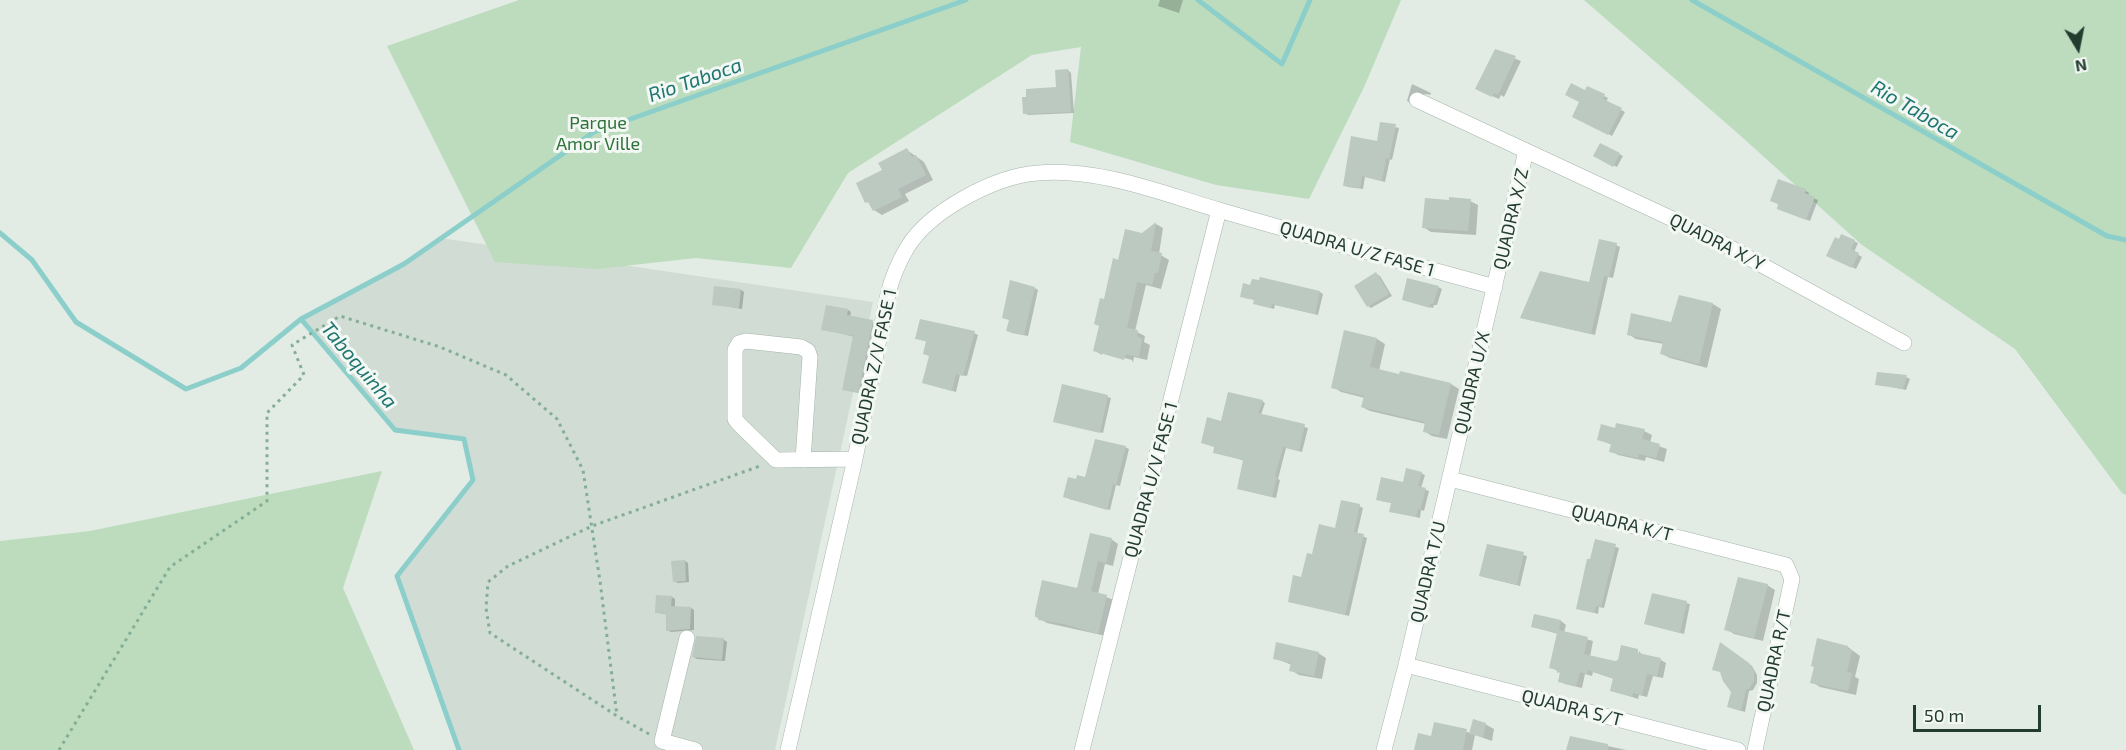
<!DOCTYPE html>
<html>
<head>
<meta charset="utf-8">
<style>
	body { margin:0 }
	#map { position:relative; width:2126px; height:750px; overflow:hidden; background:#e2ece5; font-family:"Exo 2",sans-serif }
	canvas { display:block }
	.north { position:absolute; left:2048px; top:18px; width:60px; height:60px; -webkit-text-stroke:4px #f3f8f4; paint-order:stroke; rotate:170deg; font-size:16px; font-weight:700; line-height:24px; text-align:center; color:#233c30 }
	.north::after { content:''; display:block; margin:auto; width:21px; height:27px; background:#233c30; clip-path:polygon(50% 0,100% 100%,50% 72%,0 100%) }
	.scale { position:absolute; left:1913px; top:705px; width:128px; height:27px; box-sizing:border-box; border:3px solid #233c30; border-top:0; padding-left:8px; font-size:18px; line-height:21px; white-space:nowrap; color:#233c30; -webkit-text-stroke:4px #f3f8f4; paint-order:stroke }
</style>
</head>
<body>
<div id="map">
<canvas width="2126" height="750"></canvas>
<div class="north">N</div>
<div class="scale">50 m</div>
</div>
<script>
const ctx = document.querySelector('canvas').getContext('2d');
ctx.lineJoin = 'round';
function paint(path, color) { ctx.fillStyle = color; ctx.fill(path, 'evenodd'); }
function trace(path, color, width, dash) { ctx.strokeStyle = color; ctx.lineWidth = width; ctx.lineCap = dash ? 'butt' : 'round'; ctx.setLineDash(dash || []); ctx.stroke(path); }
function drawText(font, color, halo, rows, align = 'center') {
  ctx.font = font + ' "Exo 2",sans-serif'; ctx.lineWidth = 6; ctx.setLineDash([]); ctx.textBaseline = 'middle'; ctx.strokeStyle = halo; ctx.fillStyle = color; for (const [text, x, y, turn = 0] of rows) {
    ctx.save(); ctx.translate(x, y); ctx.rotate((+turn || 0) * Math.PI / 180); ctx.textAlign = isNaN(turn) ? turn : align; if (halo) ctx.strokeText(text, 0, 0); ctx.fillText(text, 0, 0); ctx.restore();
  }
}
paint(new Path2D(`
	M441,238L873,302L775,750H459L397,576L473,480L464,440L395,430L301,319L404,264Z`), '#d0dcd4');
paint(new Path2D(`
	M519,0H1401L1365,85L1309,199L1216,185L1070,142L1081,47L1032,55L848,173L791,268L696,258L597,269L495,262L387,46Z
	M1584,0H2126V495L2122,493L2015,349L1862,245L1734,130Z
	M382,471L343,588L414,750H0V541L90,531Z`), '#bcdcbd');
paint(new Path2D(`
	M1160,0H1183L1179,13L1158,6Z
	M1496,51L1521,61L1504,97L1501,95L1499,99L1483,92Z
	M1068,70L1071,73L1074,113L1028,115L1025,113L1057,88Z
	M1412,84L1431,93L1430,95L1426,94L1419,97L1416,106L1407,101Z
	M1588,88L1608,98L1606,102L1625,112L1612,136L1574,116Z
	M1382,124L1399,128L1392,160L1390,159L1385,182L1365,177L1363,189L1348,187L1345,185L1379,143Z
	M1601,145L1623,156L1617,167L1595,156Z
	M907,150L924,162L933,180L905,194L909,201L882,215L874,210L871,204L867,202L884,171Z
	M1779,181L1806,191L1809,193L1808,196L1818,200L1810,221L1782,210Z
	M1470,201L1478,205L1476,235L1431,232L1423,227Z
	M1156,224L1163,228L1159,254L1169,260L1161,289L1146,285L1135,331L1145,336L1144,342L1150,345L1147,360L1134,357L1133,363L1132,360L1102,352V355L1095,351L1105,301L1120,262L1142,234Z
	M1842,236L1858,243L1854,252L1862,257L1856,269L1832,257Z
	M1616,245L1620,247L1613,278L1608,277L1595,335L1521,318L1591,284Z
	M1376,274L1380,276L1392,296L1371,308L1368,306Z
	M1438,287L1442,289L1437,305H1434L1433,308L1404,299Z
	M1035,288L1038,290L1028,336L1012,333L1008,331Z
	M741,290L744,292L742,309L714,304Z
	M1320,292L1323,294L1318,315L1275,305L1274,309L1258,305L1255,303L1256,300L1245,298Z
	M1680,297L1713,304L1721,309L1707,368L1670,358L1662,354L1664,344L1636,339L1628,334L1672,324Z
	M848,310L851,312L850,317L876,323L862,394L844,389L855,337L823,329Z
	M1345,332L1377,339L1385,344L1379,371L1400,376L1401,373L1451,384L1459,389L1447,439L1432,436L1424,431L1426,424L1370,411L1362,407L1365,398L1341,392L1333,387Z
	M974,333L978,335L967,376L960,375L956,392L924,383L931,356L928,342L921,340Z
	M1906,377L1910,379L1906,390L1877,384Z
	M1063,385L1111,398L1103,433L1054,421Z
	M1262,401L1265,403L1261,415L1308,428L1302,452L1286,448L1278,479L1280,480L1276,498L1239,489L1245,461L1215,452L1222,422Z
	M1616,429L1644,431L1652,435L1650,443L1667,449L1664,462L1646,457L1645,461L1618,455L1611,451L1612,445L1599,439Z
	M1125,447L1129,449L1120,486L1116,485L1110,510L1069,499L1087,479Z
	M1421,473L1425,475L1421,488L1429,491L1424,511L1421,510L1420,518L1390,511L1392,503L1381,501Z
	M1359,506L1363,508L1357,534L1367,538L1349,616L1289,601L1313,556Z
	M1111,539L1118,544L1113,566L1105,564L1098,594L1114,600L1106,636L1047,623L1040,619L1078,590Z
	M1596,541L1619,548L1604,608L1599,607L1598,614L1578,608Z
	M1488,546L1527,556L1520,586L1484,577Z
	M685,561L688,563L689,582L678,583L674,581Z
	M1767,585L1775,590L1763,641L1734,634L1726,629Z
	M1653,595L1690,604L1684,634L1646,624Z
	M672,597L675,599V608H691L694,610V630L671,632L667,630L668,615L656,612Z
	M1535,616L1561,621L1566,625L1564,633L1593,641L1590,657L1615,662L1638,660L1639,651L1643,656L1661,660L1666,663L1663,678L1653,676L1647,697L1639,695L1638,699L1612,690L1614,679L1593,672L1592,676L1585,674L1582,688L1565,684L1560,681L1562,674L1551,667L1558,634L1533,627Z
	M723,639L727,642L725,661L697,659L694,657Z
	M1724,646L1752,666L1757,675V683L1753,690L1749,691L1745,712L1729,707L1732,692L1722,672Z
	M1848,647L1860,656L1855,677L1859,679L1856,695L1820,687L1812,682Z
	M1318,653L1326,658L1322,679L1299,675L1291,670L1292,665L1274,658Z
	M1435,724L1471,733L1485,724L1494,729L1492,741L1475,735L1472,750H1415L1432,737Z
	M1571,738L1626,750H1568Z`), '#0003');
trace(new Path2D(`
	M1198,0L1282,64L1310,0
	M1692,0L2107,236L2126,240
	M0,233L32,260L76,322L186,389L241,368L301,319L395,430L464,439L473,480L397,576L459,750
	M301,319L404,264L594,132L966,0`), '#8ccfca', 5);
paint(new Path2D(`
	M1495,49L1516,56L1498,95L1494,93L1492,97L1475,89Z
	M1068,69L1071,112L1023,114L1022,97H1026V89L1056,87L1055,70Z
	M1571,83L1585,90L1587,86L1605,94L1603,99L1622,108L1608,135L1572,117L1579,102L1565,95Z
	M1380,122L1396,124L1389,159L1386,158L1382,181L1362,176L1360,188L1343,186L1351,136L1377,141Z
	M1600,143L1620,153L1613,167L1593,156Z
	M907,148L912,157L916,155L926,175L898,189L902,197L873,211L868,202L865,203L856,183L882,170L878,163Z
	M1778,179L1806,189L1805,193L1815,197L1806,220L1777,209L1778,204L1770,201Z
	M1449,197L1471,199L1468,231L1422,228L1425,198L1449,200Z
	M1156,222L1151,251L1162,253L1158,273H1155L1152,285L1137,282L1127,328L1138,330L1137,336L1142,339L1139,357L1126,354L1124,360L1093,351L1099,326L1094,324L1100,298L1104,299L1113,258L1118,260L1125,229L1142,233Z
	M1841,234L1855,240L1851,249L1859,253L1852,268L1826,256L1835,237L1839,239Z
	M1599,239L1617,243L1609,277L1604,276L1591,334L1520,318L1540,271L1589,282Z
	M1376,272L1389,294L1367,307L1354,286Z
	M1260,277L1320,291L1315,314L1272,304L1271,308L1253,304L1254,300L1240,297L1243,283L1250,285L1252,279L1259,280Z
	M1407,278L1439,286L1433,304H1430V308L1402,300Z
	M1010,280L1035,287L1024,335L1006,331L1009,320L1002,318Z
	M714,286L741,289L739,308L712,305Z
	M1679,295L1713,303L1699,364L1660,354L1663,342L1627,335L1631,313L1671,322Z
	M826,305L848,309L847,315L873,320L858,393L842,390L853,336L821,330Z
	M920,319L975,331L963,376L956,374L952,391L922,383L929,356L923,354L926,341L915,339Z
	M1344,330L1377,338L1370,367L1399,374L1400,371L1451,383L1439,435L1423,432L1425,422L1361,407L1364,396L1331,388Z
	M1877,372L1907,375L1903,389L1875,385Z
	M1062,384L1108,395L1100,433L1053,422Z
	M1228,392L1263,400L1258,413L1305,424L1299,451L1283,447L1275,476L1277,477L1272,497L1237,489L1243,460L1213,453L1214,447L1201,443L1207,417L1221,421Z
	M1616,423L1645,429L1642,439L1660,444L1656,458L1639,454L1638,458L1609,452L1611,444L1597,440L1601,424L1615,428Z
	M1095,439L1126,446L1116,485L1113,484L1107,510L1063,497L1068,477L1076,479L1077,475L1085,477Z
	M1406,468L1422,472L1418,486L1426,488L1420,510L1418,509L1416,517L1389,512L1391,503L1376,500L1381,477L1403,482Z
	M1341,500L1360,504L1354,532L1364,534L1345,615L1288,602L1293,575L1301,577L1307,553L1312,554L1319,524L1335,528Z
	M1090,533L1112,538L1106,563L1098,561L1091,591L1107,595L1098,634L1064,624L1038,620V618L1035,617V612L1042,580L1077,588Z
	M1595,539L1616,544L1601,607L1596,606L1594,613L1576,609L1587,559H1590Z
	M1487,544L1524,552L1517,585L1479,576Z
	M685,560L686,581L673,582L671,561Z
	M1738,577L1768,584L1754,638L1724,630Z
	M1652,593L1687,601L1680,633L1644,624Z
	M656,595L672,596L671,606L691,607L690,629L666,631V614L655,613Z
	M1534,614L1561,620L1559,630L1588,637L1584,654L1615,661L1618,660L1621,645L1638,649V653L1661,658L1657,676L1647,674L1642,695L1633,693L1632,697L1610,691L1613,678L1588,670L1587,674L1580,672L1576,686L1558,682L1560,672L1557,673V670L1549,668L1557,633L1531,627Z
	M696,636L724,638L722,660L692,657Z
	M1817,638L1848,646V649L1852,650L1847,672L1852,673L1848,691L1810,683L1814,667L1811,666Z
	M1276,642L1319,652L1314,676L1289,671L1291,663L1273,659Z
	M1720,642L1749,663L1754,671V681L1749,689L1746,690L1741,711L1727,707L1731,692L1723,681L1720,672L1712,670Z
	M1473,719L1486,723L1483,737L1469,734Z
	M1434,722L1467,729L1463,750H1414L1418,733L1431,736Z
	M1570,736L1608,744V750H1566Z`), '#bbc9c1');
const street = new Path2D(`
	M1417,100L1709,236L1904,343
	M803,460L810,357L808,351L801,347L746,341L739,343L735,350V419L739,424L776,460L855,459
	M1450,479L1786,565L1792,579L1755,750
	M687,638L662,741L695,750
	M1406,665L1738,750
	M788,750L855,459L888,294C892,278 898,263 907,248C929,211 995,176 1038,173C1100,168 1161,193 1219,210C1311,237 1403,262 1495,287
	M1082,750L1219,210
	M1384,750L1406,665L1526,151`);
trace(street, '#a5b4ab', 16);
trace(new Path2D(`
	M649,734L617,716L490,633L486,608L488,582L508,566L592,526L760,466
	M59,750L170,567L267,501V413L304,375L292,345L340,316L440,347L506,375L557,419L583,470L600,581L617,716`), '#84ae98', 3, [3, 4.5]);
trace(street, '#fff', 15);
drawText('18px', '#2e723a', '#f3f8f4', [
	["Parque",598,123],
	["Amor Ville",598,144]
]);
drawText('18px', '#233c30', '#f3f8f4', [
	["QUADRA X/Z",1511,219,-77],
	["QUADRA X/Y",1717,242,27],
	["QUADRA U/Z FASE 1",1357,249,16],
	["QUADRA Z/V FASE 1",874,367,-78],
	["QUADRA U/X",1472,383,-77],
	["QUADRA U/V FASE 1",1151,480,-75],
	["QUADRA K/T",1622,523,14],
	["QUADRA T/U",1428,572,-77],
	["QUADRA R/T",1774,661,-78],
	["QUADRA S/T",1572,708,14]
]);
drawText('italic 20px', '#1f7671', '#f3f8f4', [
	["Rio Taboca",695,80,-19],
	["Rio Taboca",1915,110,30],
	["Taboquinha",359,365,50]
]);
</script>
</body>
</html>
